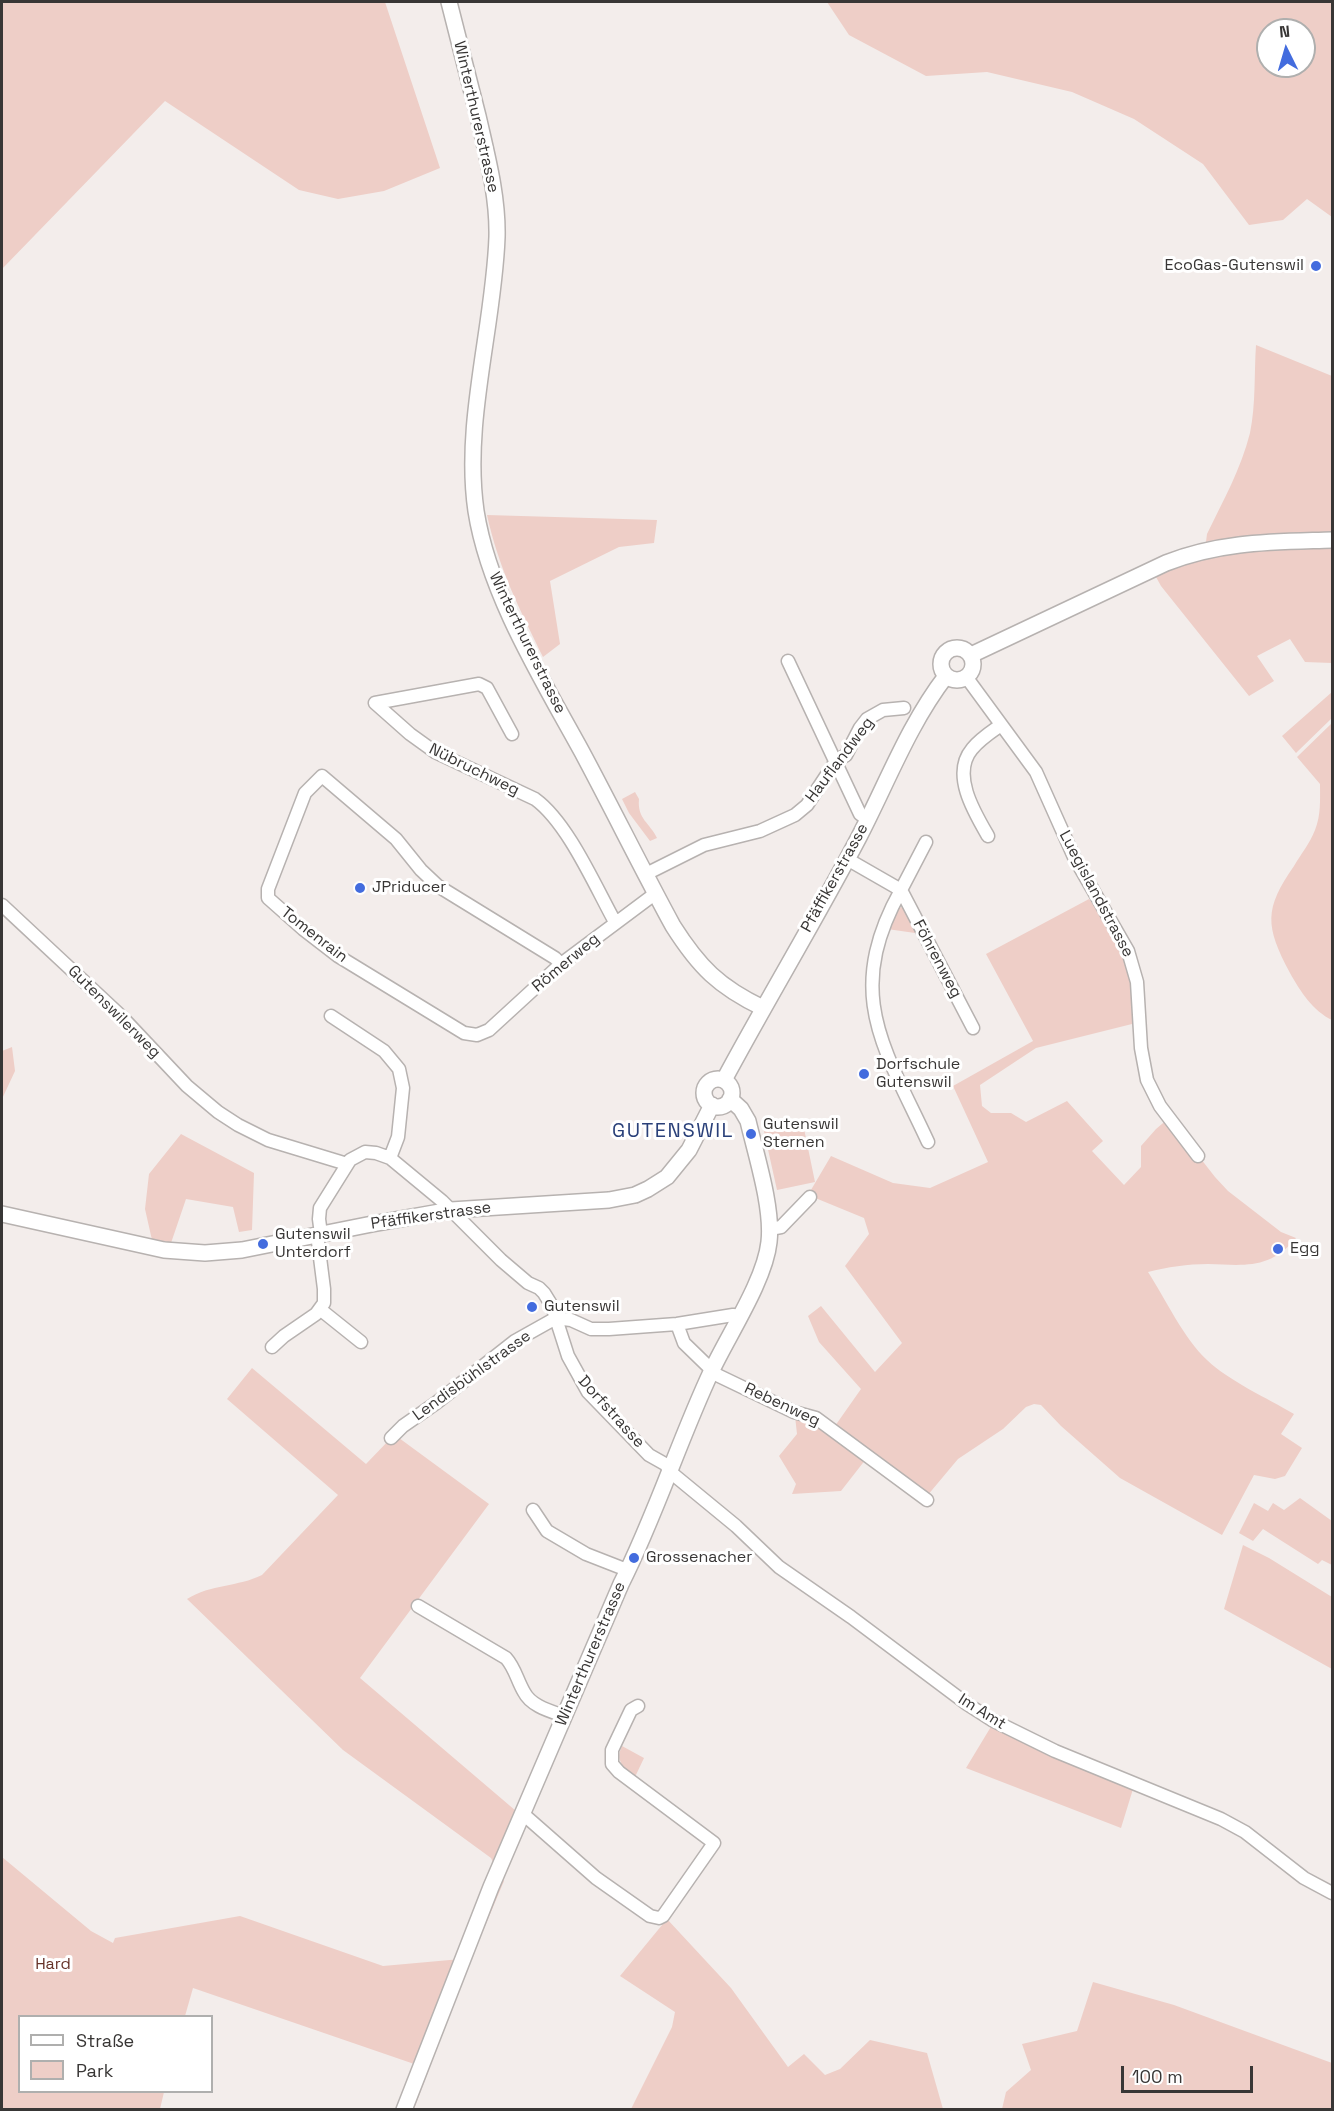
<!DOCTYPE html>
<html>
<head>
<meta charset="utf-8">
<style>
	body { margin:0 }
	#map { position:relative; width:1334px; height:2111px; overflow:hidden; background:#f3edeb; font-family:"Space Grotesk",sans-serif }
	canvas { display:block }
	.frame { position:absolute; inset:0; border:3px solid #383635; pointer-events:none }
	.legend { position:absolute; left:18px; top:2015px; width:195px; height:78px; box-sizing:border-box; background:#fff; border:2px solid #afafae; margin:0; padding:8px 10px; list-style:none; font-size:18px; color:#383635 }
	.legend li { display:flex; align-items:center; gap:12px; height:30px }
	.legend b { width:30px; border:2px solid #afafae }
	.north { position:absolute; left:1256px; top:18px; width:60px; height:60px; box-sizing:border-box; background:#fff; border:2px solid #afafae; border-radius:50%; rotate:355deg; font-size:16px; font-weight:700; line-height:24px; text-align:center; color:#383635 }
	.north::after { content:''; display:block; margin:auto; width:21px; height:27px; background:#436cde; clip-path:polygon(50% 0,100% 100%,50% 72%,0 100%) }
	.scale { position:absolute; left:1121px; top:2066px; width:132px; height:27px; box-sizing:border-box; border:3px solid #383635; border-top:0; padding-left:8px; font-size:18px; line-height:21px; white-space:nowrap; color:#383635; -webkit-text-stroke:4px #fff; paint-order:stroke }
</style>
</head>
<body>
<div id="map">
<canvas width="1334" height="2111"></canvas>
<div class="frame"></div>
<ul class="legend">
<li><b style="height:8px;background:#fff"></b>Straße</li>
<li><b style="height:16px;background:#eecec7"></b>Park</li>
</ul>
<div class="north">N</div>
<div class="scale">100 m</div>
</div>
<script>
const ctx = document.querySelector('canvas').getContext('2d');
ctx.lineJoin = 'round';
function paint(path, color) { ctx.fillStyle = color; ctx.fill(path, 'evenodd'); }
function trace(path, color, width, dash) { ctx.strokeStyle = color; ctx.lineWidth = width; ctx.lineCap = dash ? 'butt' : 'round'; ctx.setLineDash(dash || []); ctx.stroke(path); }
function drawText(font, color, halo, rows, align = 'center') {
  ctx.font = font + ' "Space Grotesk",sans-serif'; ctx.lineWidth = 6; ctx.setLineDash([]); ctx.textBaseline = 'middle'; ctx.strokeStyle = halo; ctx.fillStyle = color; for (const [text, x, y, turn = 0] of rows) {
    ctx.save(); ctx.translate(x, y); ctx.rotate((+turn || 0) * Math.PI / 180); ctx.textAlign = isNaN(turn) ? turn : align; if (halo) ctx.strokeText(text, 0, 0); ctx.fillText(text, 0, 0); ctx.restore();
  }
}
paint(new Path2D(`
	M2,2H385L440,168L384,191L338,199L299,190L165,101L2,269Z
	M827,2H1332V217L1307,199L1283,220L1249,225L1203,164L1134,119L1072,92L987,72L926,76L849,35ZM1268,30H1304V66H1268Z
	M1256,345L1332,376V534L1241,538L1206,542L1207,534C1223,501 1241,469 1250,433C1256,404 1254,374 1256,345Z
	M487,515L657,520L654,543L619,547L550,581L560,644L543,657C519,608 499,569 487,515Z
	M1332,546V663L1305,662L1290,639L1257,656L1274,681L1249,696L1161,586L1156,577L1157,574L1200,556L1234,550Z
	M1332,692V718L1296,753L1282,736Z
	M1332,723V1020C1313,1011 1300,991 1290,973C1265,926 1264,909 1294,866C1301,854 1310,843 1315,830C1321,815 1320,800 1320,784L1297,757Z
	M635,792L639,799C637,819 650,823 657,838L650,841L629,813L622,799Z
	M1089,899C1106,922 1121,943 1130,970C1135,986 1137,1005 1140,1022L1036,1048L980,1085L982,1106L991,1113H1011L1026,1122L1067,1101L1103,1141L1092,1151L1124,1185L1141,1167V1146L1156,1129L1169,1118L1215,1177L1228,1191L1281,1232L1296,1238C1270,1270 1244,1265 1208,1264C1188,1264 1167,1267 1148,1272C1165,1298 1184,1339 1207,1360C1229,1381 1267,1398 1294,1414L1281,1434L1302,1448L1285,1476L1275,1479L1254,1475L1222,1535L1120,1478L1061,1426L1041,1405L1034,1404L1026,1407L1003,1429L958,1459L927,1496L866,1459L841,1491L792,1494L796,1484L779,1456L797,1434L795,1416L835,1426L861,1389L819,1342L808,1316L821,1306L875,1372L902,1343L845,1266L869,1234L864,1218L808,1195L831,1156L893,1183L930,1188L988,1162L953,1086L1033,1041L986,954Z
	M903,907L905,909L918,931L915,933L887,929L898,908Z
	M12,1047L15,1071L2,1099V1051Z
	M802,1119L815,1182L777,1190L763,1127Z
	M181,1134L254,1173L252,1230L239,1232L233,1207L186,1199L171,1243L152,1240L145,1209L149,1174Z
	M252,1368L366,1464L391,1438H399L489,1504L360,1678L516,1811L494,1864L491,1858L343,1750L187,1599C211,1584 238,1587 262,1575L338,1495L227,1399Z
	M1300,1498L1332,1521V1565L1322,1560L1318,1564L1263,1529L1253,1541L1239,1533L1254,1503L1268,1511L1273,1503L1284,1510Z
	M1243,1545L1269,1558L1332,1597V1669L1224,1609Z
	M992,1725L1133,1789L1121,1828L966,1768Z
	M622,1746L644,1758L635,1777C623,1767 615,1761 622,1746Z
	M2,1857L91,1931L113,1943L115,1938L240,1916L383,1966L461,1959L496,1873L504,1881L467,1969L414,2109H404L420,2066L193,1988L185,2016H20V2092H164L160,2109L2,2110Z
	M667,1919L731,1988L788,2067L804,2054L825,2075L840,2069L870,2040L927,2053L943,2109H631L672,2027L675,2012L620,1976Z
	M1093,1982L1174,2005L1332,2063V2109H1002L1006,2092L1031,2070L1022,2044L1077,2031Z`), '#eecec7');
const minor = new Path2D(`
	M788,661L860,814L868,820
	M967,678L1036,772L1074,857L1128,951L1137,982L1141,1048L1147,1080L1160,1106L1198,1156
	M375,703L410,734L435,752L535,799C568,823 595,886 615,922
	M375,703L479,684L487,688L512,734
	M988,836C974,812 951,774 972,749C980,739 991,732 1001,725
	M926,842L901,890L973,1028
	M847,859L901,890C843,994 884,1047 928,1142
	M646,874L704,845L760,831L795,815L807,805L836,761L846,755L860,728L867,719L883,710L904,708
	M2,905L122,1017L187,1086L218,1112L238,1125L268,1140L347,1164
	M561,964L555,958L438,886L421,870L396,839L322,776L305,793L268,889V898L303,929L338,956L464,1033L477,1035L489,1030L561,964L656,893
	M331,1016L384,1051L399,1069L403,1088L398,1137L390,1158
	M770,1229L781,1227L810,1197
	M321,1234L319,1219L320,1208L350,1160L365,1152L376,1153L390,1158L442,1201L501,1260L528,1283L539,1288L544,1293L552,1306L568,1356L588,1392L649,1455L665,1464L674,1475L736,1526L779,1567L851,1617L967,1704L992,1720L1055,1751L1221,1819L1245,1832L1304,1878L1332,1893
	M321,1310L361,1342
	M556,1318L571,1320L591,1329H609L677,1324L733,1315L739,1316
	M677,1324L684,1343L717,1375L794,1412L816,1418L927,1500
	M272,1347L284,1336L316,1314L324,1303V1289L317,1234
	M391,1438L403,1426L436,1403L515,1341L556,1318
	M533,1510L547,1531L586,1554L627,1570
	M418,1606L506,1658C515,1668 517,1680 524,1692C531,1706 550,1711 564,1716
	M522,1813L596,1878L650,1916L659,1918L663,1916L714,1843L619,1772L612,1764V1750L631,1710L638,1706`);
const major = new Path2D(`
	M449,2C459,40 468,78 478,116C487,156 498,196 497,237C494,326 463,422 476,511C489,594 542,679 582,752C613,810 642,869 673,926C699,967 719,987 763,1008
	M941 664a16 16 0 1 1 32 0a16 16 0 1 1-32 0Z
	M971,655L1166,563C1222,541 1274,542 1332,540
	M704 1093a14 14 0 1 1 28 0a14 14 0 1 1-28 0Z
	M724,1080C768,998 816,919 859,837C887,783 909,724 946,676
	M2,1214L164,1250L205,1253L242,1250L372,1224L451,1210L609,1200L635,1195L648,1189L667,1177L689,1150L712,1105
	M404,2110L491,1887L621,1584C656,1515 679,1440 712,1370C729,1334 765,1280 769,1242C773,1208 756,1155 748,1121L741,1109L730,1099`);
trace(minor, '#b7b2b0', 15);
trace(major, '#b7b2b0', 18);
trace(minor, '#fff', 12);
trace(major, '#fff', 15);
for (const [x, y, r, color] of [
	[1316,266,6,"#436cde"],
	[360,888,6,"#436cde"],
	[864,1074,6,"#436cde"],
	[751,1134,6,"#436cde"],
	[263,1244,6,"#436cde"],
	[1278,1249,6,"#436cde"],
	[532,1307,6,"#436cde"],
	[634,1558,6,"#436cde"]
]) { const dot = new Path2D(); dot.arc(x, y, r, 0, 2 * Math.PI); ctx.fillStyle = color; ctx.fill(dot); trace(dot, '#fff', 2); }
drawText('16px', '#383635', '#fff', [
	["Winterthurerstrasse",476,117,77],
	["Winterthurerstrasse",527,643,64],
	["Hauflandweg",840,760,-53],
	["Nübruchweg",474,770,26],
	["Pfäffikerstrasse",835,878,-61],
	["Luegislandstrasse",1096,894,62],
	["Tomenrain",314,935,38],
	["Föhrenweg",937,959,62],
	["Römerweg",566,963,-40],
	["Gutenswilerweg",114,1012,45],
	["Pfäffikerstrasse",431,1216,-8],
	["Lendisbühlstrasse",472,1376,-36],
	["Rebenweg",782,1405,25],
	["Dorfstrasse",611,1412,48],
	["Winterthurerstrasse",591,1654,-67],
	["Im Amt",982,1712,32]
]);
drawText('16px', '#383635', '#fff', [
	["EcoGas-Gutenswil",1304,266,"right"],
	["JPriducer",372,888],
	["Dorfschule",876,1065],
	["Gutenswil",876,1083],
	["Gutenswil",763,1125],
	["Sternen",763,1143],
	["Gutenswil",275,1235],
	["Unterdorf",275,1253],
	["Egg",1290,1249],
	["Gutenswil",544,1307],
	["Grossenacher",646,1558]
], 'left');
drawText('16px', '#663228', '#fff', [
	["Hard",53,1965]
]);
ctx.letterSpacing = '1.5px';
drawText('20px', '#2a4079', '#fff', [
	["GUTENSWIL",673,1132]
]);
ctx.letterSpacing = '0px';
</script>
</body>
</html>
